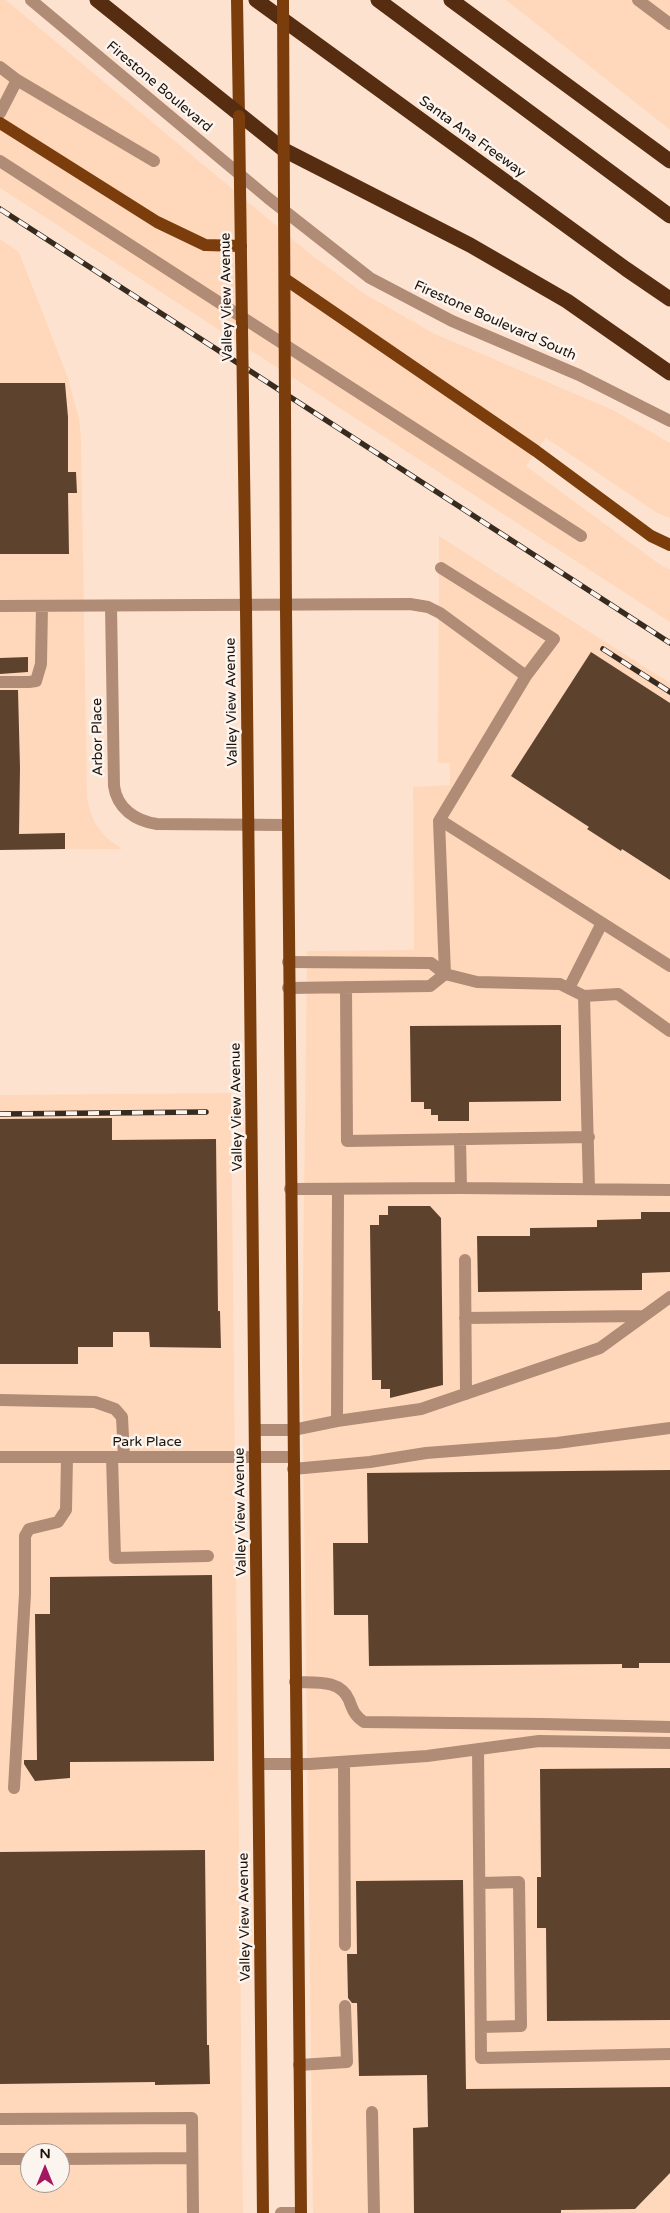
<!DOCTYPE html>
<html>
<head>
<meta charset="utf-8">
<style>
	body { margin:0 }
	#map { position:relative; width:670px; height:2213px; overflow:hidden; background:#fde3cf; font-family:"Varela Round",sans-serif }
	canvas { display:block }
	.north { position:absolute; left:20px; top:2143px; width:50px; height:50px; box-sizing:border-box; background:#fbf4ef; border:1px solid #a29a93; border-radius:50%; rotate:0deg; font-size:14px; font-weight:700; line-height:20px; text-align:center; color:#1d1209 }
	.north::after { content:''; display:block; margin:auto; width:18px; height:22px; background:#a31861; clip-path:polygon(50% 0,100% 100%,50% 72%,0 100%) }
</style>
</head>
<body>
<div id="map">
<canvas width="670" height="2213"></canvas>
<div class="north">N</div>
</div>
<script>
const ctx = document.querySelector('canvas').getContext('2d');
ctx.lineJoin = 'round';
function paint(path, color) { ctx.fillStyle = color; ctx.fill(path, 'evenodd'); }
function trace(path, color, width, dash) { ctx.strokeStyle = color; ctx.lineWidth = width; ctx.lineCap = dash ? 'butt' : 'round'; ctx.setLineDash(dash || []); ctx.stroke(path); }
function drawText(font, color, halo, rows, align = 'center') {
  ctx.font = font + ' "Varela Round",sans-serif'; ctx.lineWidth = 5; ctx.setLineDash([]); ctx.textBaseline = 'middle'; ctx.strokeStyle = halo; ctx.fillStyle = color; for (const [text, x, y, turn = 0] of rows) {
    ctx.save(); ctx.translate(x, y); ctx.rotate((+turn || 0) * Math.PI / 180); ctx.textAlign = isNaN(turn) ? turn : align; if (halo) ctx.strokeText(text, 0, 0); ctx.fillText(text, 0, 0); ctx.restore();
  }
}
paint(new Path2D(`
	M0,0H6L314,257L365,294L433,333L613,410L670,443V518L657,513L546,438L526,466L662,566L670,569V622L0,188Z
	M506,0H670V130Z
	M0,239L19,252L68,378L79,418L81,436L87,797L90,811L96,825L107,838L122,849L0,850Z
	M439,536L670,683V2213H313L302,1365L307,951L414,950L413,787L450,785V763H438Z
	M231,1093L243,2213H0V1095ZM30,2153H60V2183H30Z`), '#ffd8bb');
paint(new Path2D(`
	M0,383H65L68,417V472H76L77,493H68L69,554H0Z
	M591,652L670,703V880L622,849L621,851L587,829L589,827L511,776Z
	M28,657V672L0,674V658Z
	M0,690H18L20,768L19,834L65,833V849L0,850Z
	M561,1025V1101L469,1102V1121H438V1115H431V1109H424V1102H411L410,1026Z
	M112,1118V1140L216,1139L218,1311H220L221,1348L150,1347L149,1332H113V1347H78V1364H0V1119Z
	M388,1206H430L441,1218L443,1385L390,1398V1389H381V1380H372L370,1225H379V1215H388Z
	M641,1212H670V1272L642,1273V1290L478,1292L477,1236H530V1228L597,1227V1220L641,1219Z
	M670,1470V1663H639V1668H622V1664L369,1666L368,1615H334L333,1543H368L367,1473Z
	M212,1575L214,1761L70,1762V1778L35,1781L24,1764V1760H37L35,1614H50V1577Z
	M670,1768V2020L547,2021L546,1928H537V1877H541L540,1769Z
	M205,1850L207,2045H209L210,2084L155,2085V2082L0,2084V1852Z
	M463,1880L466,2089L670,2087V2173L635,2209L561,2210V2213H414L413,2128L428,2127L427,2075L359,2076L357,2003H352L348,1998L347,1954H357L356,1881Z`), '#5d432e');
trace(new Path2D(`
	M31,0L268,198L370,278L452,321L579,375L670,421
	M638,0L670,24
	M0,67L17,80L0,113
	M17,80L154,161
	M0,161L581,536
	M441,568L554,639L526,676
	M0,606L410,604L428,607L440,613L526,676L439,821L445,974
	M111,606L114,786C117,808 135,821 157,824L286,825
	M0,682H29L36,681L41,664L42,606
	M440,820L670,966
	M288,962L431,963L445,974L477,982L560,984L584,996L589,1189
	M346,987L347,1141L589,1137
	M288,988L430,986L445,974
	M569,988L602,923
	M584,996L618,994L670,1031
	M460,1139L461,1188
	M290,1189L461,1188L670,1190
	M465,1260L466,1394
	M465,1318L643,1316
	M0,1400L95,1402L115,1409L122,1417L124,1457
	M337,1421L338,1190
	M255,1430H293L337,1421L421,1409L600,1348L670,1297
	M0,1457H293
	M112,1457L115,1558L208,1556
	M293,1469L370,1462L426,1453L557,1443L670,1428
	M295,1682C315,1683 340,1679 349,1700C353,1711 355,1716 364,1722L543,1724L670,1727
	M478,1749L481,2058L670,2054
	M344,1762L345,1945
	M259,1764H310L427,1756L539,1741L670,1743
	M14,1788L25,1594V1536L29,1529L58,1522L66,1510L67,1457
	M480,1883L519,1882L521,2026L481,2027
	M299,2065L347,2062L345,2006
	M372,2112L374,2213
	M0,2119L192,2118L193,2213
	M0,2159H30
	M60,2159L192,2158
	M281,2213H301`), '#b08b76', 12);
trace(new Path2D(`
	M237,0L239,116
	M0,123L157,222L205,245L241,246
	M285,279L536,451L651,536L670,545
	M246,609L263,2213
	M286,610L301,2213`), '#7b3d0c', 12);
trace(new Path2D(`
	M97,0L284,150L470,245L567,301L670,373
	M256,0L626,269L670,299
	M378,0L670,216
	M451,0L670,161`), '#562d10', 15);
const rail = new Path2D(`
	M0,209L670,643
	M603,649L670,692
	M0,1114L206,1112`);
trace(rail, '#372b20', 5.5);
trace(rail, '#fbf4ef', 4, [11]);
trace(new Path2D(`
	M283,0L286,610
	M239,116L246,609`), '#7b3d0c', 12);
drawText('14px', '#1d1209', '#fbf4ef', [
	["Firestone Boulevard",159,87,40],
	["Santa Ana Freeway",472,137,36],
	["Valley View Avenue",227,297,-91],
	["Firestone Boulevard South",495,321,24],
	["Valley View Avenue",232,702,-91],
	["Arbor Place",98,737,-91],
	["Valley View Avenue",237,1107,-91],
	["Park Place",147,1442],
	["Valley View Avenue",241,1512,-91],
	["Valley View Avenue",245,1917,-91]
]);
</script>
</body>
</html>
